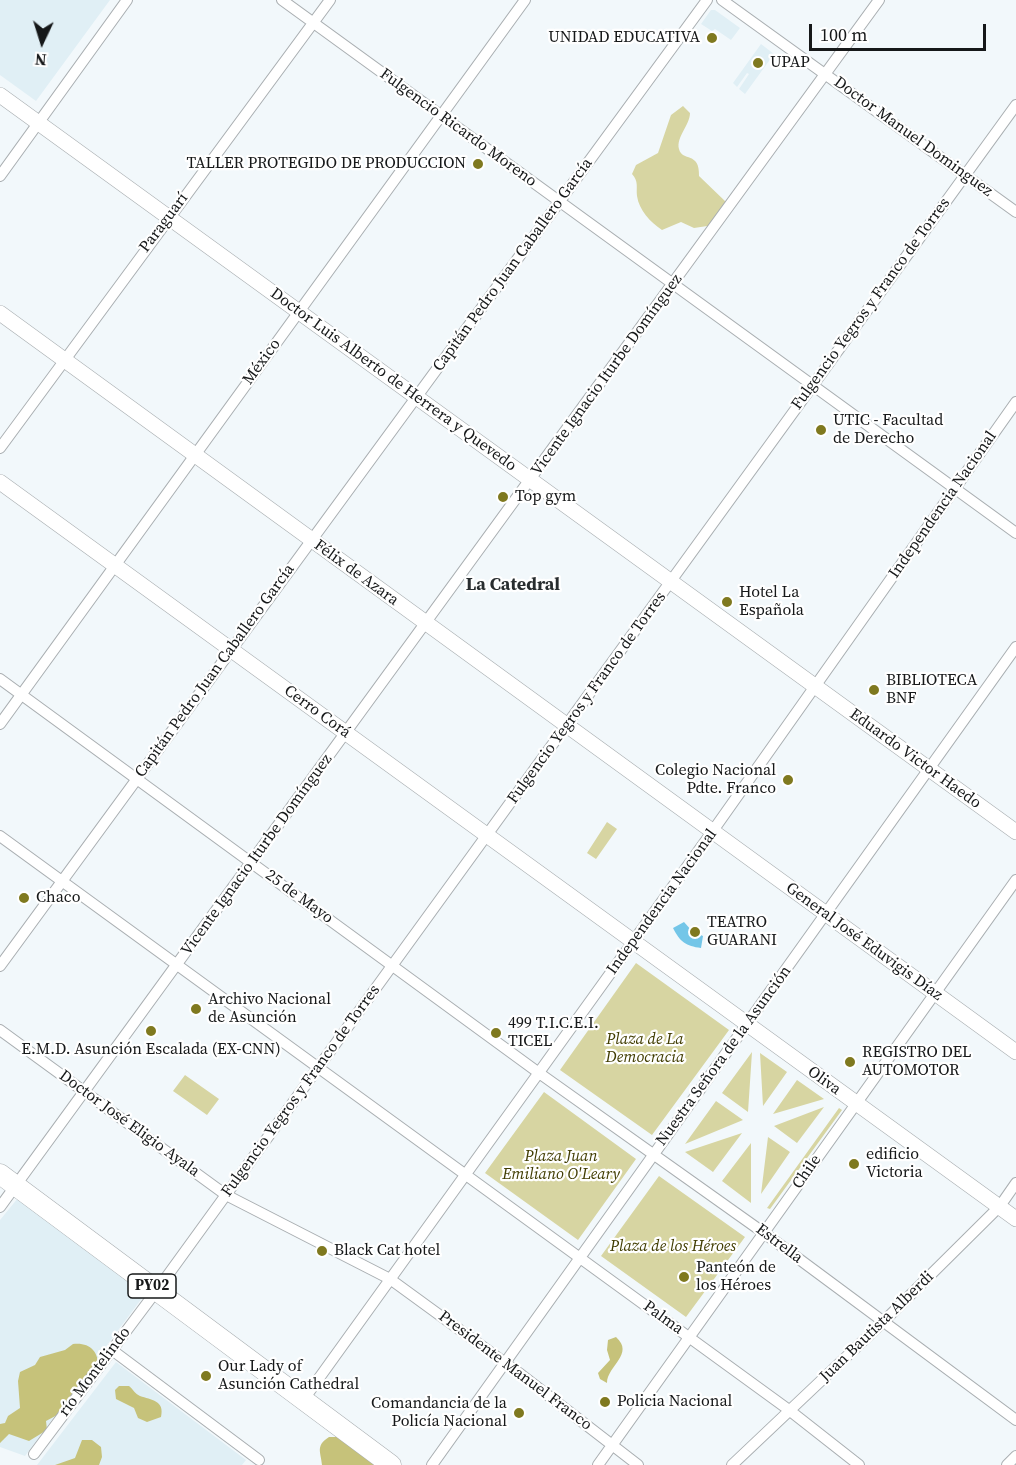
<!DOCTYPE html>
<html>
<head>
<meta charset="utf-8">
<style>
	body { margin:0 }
	#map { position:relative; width:1016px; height:1465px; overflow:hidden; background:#f2f8fb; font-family:"Source Serif 4",serif }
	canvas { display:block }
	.north { position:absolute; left:12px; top:12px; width:60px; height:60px; -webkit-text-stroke:4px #fff; paint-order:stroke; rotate:184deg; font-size:16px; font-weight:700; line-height:24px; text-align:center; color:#161819 }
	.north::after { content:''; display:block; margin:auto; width:21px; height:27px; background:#161819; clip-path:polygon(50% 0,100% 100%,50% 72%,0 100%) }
	.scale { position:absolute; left:809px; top:24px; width:177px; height:27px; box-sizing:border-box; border:3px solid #161819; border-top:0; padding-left:8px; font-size:18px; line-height:21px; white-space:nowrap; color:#161819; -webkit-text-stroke:4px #fff; paint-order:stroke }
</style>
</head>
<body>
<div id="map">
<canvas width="1016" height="1465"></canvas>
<div class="north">N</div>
<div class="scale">100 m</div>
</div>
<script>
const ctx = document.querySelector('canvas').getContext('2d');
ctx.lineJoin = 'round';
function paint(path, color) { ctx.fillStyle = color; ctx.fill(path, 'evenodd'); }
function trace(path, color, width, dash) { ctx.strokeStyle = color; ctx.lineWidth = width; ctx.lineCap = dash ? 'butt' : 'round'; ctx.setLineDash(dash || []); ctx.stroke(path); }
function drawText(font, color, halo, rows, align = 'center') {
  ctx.font = font + ' "Source Serif 4",serif'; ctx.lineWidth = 4.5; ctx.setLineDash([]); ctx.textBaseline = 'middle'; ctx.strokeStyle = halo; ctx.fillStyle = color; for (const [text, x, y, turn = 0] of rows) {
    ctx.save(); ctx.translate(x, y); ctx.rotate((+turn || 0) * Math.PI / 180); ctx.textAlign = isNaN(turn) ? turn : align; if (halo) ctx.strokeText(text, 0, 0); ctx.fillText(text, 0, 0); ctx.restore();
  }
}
paint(new Path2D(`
	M0,0H110L36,101L0,75Z
	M711,10H715L740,28L731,40L715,29L712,31L701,24Z
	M761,44L774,54L745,94L739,89L749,74L747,73L737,87L733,83Z
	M18,1198L145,1294L25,1456L0,1447V1220Z
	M116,1362L246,1460L242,1465H37Z`), '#e0eff5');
paint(new Path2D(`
	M683,106L690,113C690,125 676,137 679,149C682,162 700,151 699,176L726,202L714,225L694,228L681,222L662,230C650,222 639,210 637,196C636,187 639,182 632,174L636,165L658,153L671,115Z
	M607,822L617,829L596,859L587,853Z
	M636,963L729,1030L652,1135L560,1070Z
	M752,1052L748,1112L722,1093Z
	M760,1053L787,1072L763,1106Z
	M185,1075L219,1099L207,1115L173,1091Z
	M797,1080L824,1099L773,1114Z
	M544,1092L636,1159L578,1240L485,1173Z
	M716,1101L743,1120L685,1144Z
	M824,1107L797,1143L774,1126Z
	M839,1108L842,1110L770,1209L767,1208Z
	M742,1133L713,1172L685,1152Z
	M768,1137L790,1152L761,1194Z
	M751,1143V1203L722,1181Z
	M659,1176L745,1237L686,1317L601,1256Z`), '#d7d5a2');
paint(new Path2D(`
	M616,1337C635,1354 607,1366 607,1383L600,1379L598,1373L610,1360L607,1350L608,1340Z
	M73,1344C89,1342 99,1351 98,1367L61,1413L46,1421L47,1430L29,1441L9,1434L0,1443V1424L5,1423L8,1416L20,1408L18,1381L20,1372L35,1365L40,1357L65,1350Z
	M119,1386H129C133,1389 135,1394 140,1396C151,1400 165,1400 161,1417L147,1422L138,1418L134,1408L116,1399L115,1390Z
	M329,1437H343L381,1465H322C321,1452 315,1446 329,1437Z
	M82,1440H92L101,1447L102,1457L99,1465H55L75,1458Z`), '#c6c27a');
paint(new Path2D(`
	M684,922L692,931L703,936L701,948C686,946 680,942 673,928Z`), '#74c6e8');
const street = new Path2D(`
	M282,0L1016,533
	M722,0L1016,212
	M0,176L127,0
	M0,448L330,0
	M0,679L539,1073L764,1233L1016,1420
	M0,724L525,0
	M0,836L789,1410L859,1465
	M0,966L707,0
	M0,1030L226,1195L390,1279L519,1373L638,1465
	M0,1207L879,0
	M112,1350L259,1460
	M304,1399L712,832L1016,402
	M34,1454L157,1290L1016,105
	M432,1465L1016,647
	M598,1465L1016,880
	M732,1465L882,1323L1000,1206L1016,1183
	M1007,1465L1016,1456`);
const secondary = new Path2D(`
	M0,95L1016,832
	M0,313L1016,1052
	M0,482L1016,1219`);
const highway = new Path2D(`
	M0,1174L391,1465`);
trace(street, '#a9aeb1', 12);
trace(secondary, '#a9aeb1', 16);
trace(highway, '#a9aeb1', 21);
trace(street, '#fff', 10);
trace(secondary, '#fff', 15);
trace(highway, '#fff', 20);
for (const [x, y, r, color] of [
	[712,38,6,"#7f791f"],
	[758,63,6,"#7f791f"],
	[478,164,6,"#7f791f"],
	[821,430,6,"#7f791f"],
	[503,497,6,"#7f791f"],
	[727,602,6,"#7f791f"],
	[874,690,6,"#7f791f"],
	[788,780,6,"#7f791f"],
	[24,898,6,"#7f791f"],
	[695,932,6,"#7f791f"],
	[196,1009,6,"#7f791f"],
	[151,1031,6,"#7f791f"],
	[496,1033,6,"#7f791f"],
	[850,1062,6,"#7f791f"],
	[854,1164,6,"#7f791f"],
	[322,1251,6,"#7f791f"],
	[684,1277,6,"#7f791f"],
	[206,1376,6,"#7f791f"],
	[605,1402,6,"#7f791f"],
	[519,1413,6,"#7f791f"]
]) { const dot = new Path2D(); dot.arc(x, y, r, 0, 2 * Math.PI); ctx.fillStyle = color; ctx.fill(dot); trace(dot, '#fff', 2); }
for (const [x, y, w] of [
	[152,1286,48]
]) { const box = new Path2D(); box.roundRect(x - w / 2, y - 12, w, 24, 4.5); ctx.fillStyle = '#fff'; ctx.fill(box); trace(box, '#161819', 1.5); }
drawText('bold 15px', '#161819', null, [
	["PY02",152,1286]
]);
drawText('16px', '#161819', '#fff', [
	["UNIDAD EDUCATIVA",700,38,"right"],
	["UPAP",770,63],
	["TALLER PROTEGIDO DE PRODUCCION",466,164,"right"],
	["UTIC - Facultad",833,421],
	["de Derecho",833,439],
	["Top gym",515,497],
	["Hotel La",739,593],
	["Española",739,611],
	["BIBLIOTECA",886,681],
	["BNF",886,699],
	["Colegio Nacional",776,771,"right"],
	["Pdte. Franco",776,789,"right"],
	["Chaco",36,898],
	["TEATRO",707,923],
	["GUARANI",707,941],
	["Archivo Nacional",208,1000],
	["de Asunción",208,1018],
	["499 T.I.C.E.I.",508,1024],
	["TICEL",508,1042],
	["E.M.D. Asunción Escalada (EX-CNN)",151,1050,"center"],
	["REGISTRO DEL",862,1053],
	["AUTOMOTOR",862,1071],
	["edificio",866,1155],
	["Victoria",866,1173],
	["Black Cat hotel",334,1251],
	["Panteón de",696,1268],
	["los Héroes",696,1286],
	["Our Lady of",218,1367],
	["Asunción Cathedral",218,1385],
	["Policia Nacional",617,1402],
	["Comandancia de la",507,1404,"right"],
	["Policía Nacional",507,1422,"right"]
], 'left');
drawText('16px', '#161819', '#fff', [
	["Fulgencio Ricardo Moreno",458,128,36],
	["Doctor Manuel Dominguez",913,137,36],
	["Paraguarí",164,223,-53],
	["Capitán Pedro Juan Caballero García",513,265,-54],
	["Fulgencio Yegros y Franco de Torres",871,304,-54],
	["México",262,362,-54],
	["Vicente Ignacio Iturbe Domínguez",607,375,-54],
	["Doctor Luis Alberto de Herrera y Quevedo",393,380,36],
	["Independencia Nacional",943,505,-55],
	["Félix de Azara",356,573,36],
	["Capitán Pedro Juan Caballero García",215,671,-54],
	["Fulgencio Yegros y Franco de Torres",587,698,-54],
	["Cerro Corá",317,712,36],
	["Eduardo Victor Haedo",915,759,36],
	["Vicente Ignacio Iturbe Domínguez",257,855,-54],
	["25 de Mayo",299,897,36],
	["Independencia Nacional",662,902,-54],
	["General José Eduvigis Díaz",864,942,36],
	["Nuestra Señora de la Asunción",724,1056,-54],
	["Oliva",824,1081,36],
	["Fulgencio Yegros y Franco de Torres",301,1091,-54],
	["Doctor José Eligio Ayala",129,1124,36],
	["Chile",807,1172,-55],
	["Estrella",779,1244,37],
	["Palma",663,1318,36],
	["Juan Bautista Alberdi",877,1327,-44],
	["Presidente Manuel Franco",515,1371,37],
	["río Montelindo",95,1372,-53]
]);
drawText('italic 16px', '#403c01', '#fff', [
	["Plaza de La",645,1040],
	["Democracia",645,1058],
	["Plaza Juan",561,1157],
	["Emiliano O'Leary",561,1175],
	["Plaza de los Héroes",673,1247]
]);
drawText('bold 18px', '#282d2f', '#fff', [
	["La Catedral",513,585]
]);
</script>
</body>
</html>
